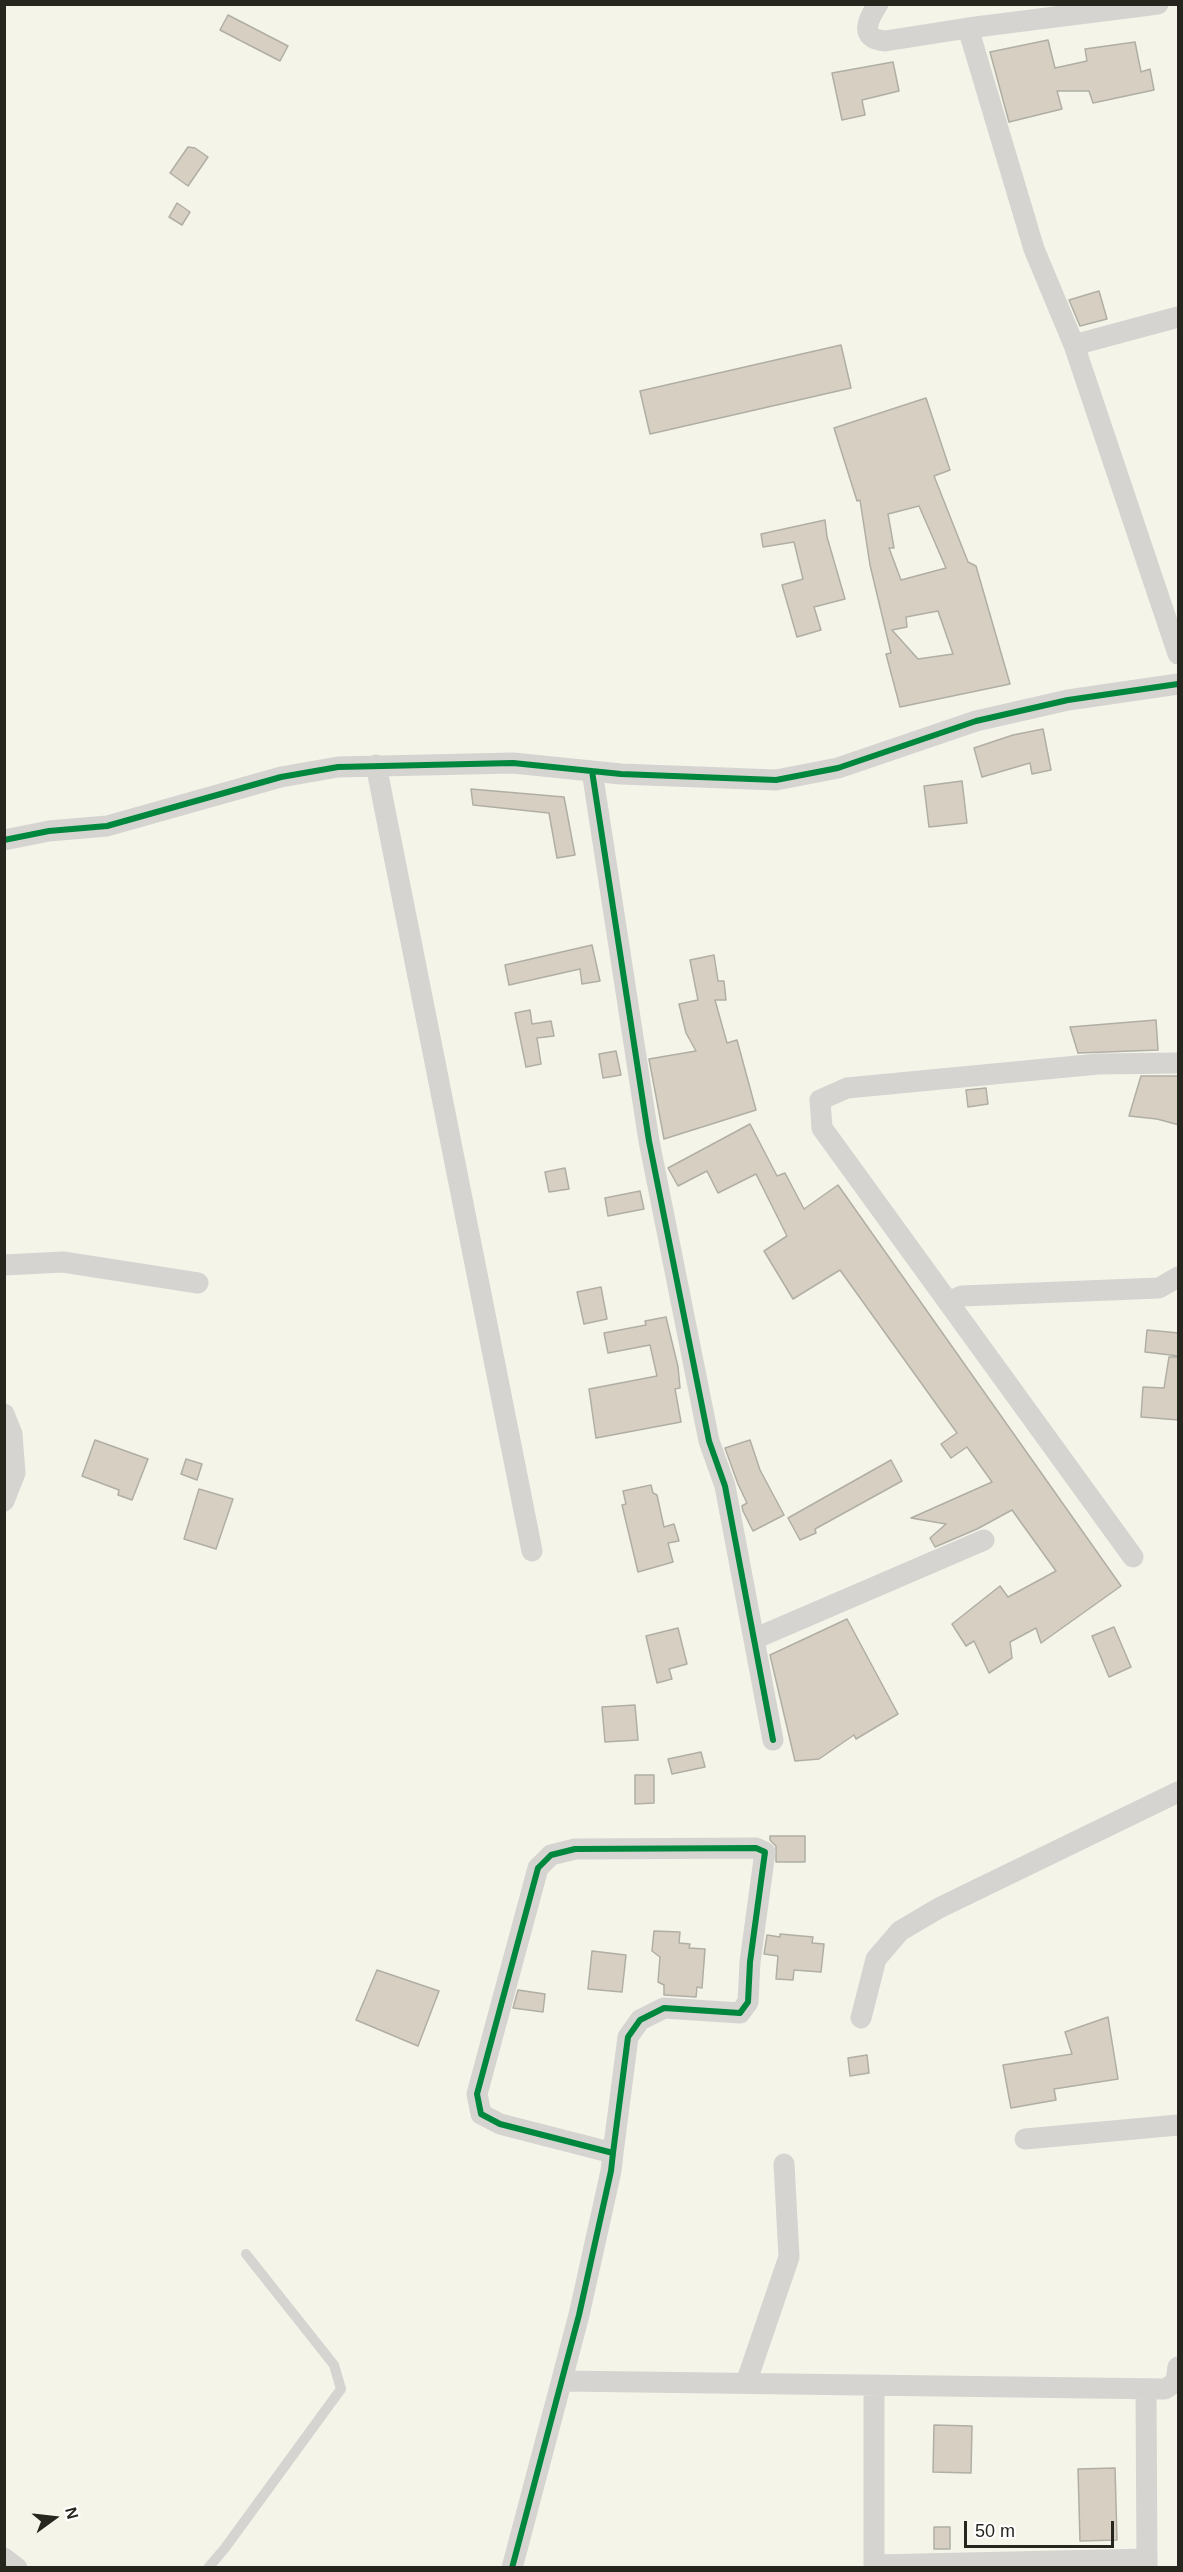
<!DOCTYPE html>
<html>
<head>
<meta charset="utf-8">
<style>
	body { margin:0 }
	#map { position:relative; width:1183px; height:2572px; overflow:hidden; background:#f5f4e9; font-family:Helvetica,sans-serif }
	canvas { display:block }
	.frame { position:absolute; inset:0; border:6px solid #27261e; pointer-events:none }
	.north { position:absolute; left:24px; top:2488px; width:60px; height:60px; -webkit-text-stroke:4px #fff; paint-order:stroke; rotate:75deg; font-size:16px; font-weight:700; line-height:24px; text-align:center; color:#27261e }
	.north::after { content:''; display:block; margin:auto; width:21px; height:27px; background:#27261e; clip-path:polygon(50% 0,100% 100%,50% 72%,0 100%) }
	.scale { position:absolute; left:964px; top:2521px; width:150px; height:27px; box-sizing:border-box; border:3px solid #27261e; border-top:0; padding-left:8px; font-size:18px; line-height:21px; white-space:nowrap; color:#27261e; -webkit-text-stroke:4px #fff; paint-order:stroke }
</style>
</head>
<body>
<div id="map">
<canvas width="1183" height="2572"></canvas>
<div class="frame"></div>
<div class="north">N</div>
<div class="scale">50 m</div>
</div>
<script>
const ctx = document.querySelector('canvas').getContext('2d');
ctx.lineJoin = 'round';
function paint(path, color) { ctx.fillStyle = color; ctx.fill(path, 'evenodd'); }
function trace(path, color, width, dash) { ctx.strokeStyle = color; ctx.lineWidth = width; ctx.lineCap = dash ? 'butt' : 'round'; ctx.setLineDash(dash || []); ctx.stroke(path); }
const building = new Path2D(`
	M228,15L288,46L280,61L220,30Z
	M1048,40L1055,68L1087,61L1085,49L1135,42L1141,72L1150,69L1154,90L1093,103L1089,91H1057L1062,109L1009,122L990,52Z
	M893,62L899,91L862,100L865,115L842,120L832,73Z
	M188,147L195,148L208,157L188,186L170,173Z
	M177,203L190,212L182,225L169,217Z
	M1099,291L1107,319L1080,326L1069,300Z
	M841,345L851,388L650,434L640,391Z
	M926,398L950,470L934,476L968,562L976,566L1010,684L900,707L886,654L891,653L870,565L860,500L857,501L834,428ZM919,506L946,568L901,580L889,548H894L888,514ZM938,611L953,654L918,659L892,630L907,627L906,617Z
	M825,520L827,537L845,599L814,607L821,630L797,637L782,585L803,579L794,542L763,547L761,534Z
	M1043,729L1051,770L1032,774L1030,763L982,777L974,748L1013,735Z
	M962,781L967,823L929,827L924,786Z
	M471,789L564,797L575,855L557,858L549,813L473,805Z
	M592,945L600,981L582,984L580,969L509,985L505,965Z
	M714,955L718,981H724L726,1000H715L727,1043L737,1040L756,1110L664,1139L649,1059L696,1051L686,1033L679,1004L698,1000L690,960Z
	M530,1010L532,1024L551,1021L554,1036L537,1038L541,1064L526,1067L515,1013Z
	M1156,1020L1158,1050L1078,1053L1070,1027Z
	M616,1051L621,1075L603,1078L599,1054Z
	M1141,1076H1179V1125L1157,1119L1129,1116Z
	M986,1088L988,1104L968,1107L966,1090Z
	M750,1124L777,1176L785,1173L804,1209L838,1185L1121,1586L1041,1643L1036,1628L1010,1642L1012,1658L989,1673L974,1641L966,1646L952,1624L1000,1586L1008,1597L1056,1571L1012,1510L977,1529L935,1547L930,1538L946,1524L911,1518L992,1482L967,1447L951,1458L941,1444L957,1433L840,1270L793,1299L764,1251L787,1236L756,1174L718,1193L707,1171L678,1186L668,1168Z
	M565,1168L569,1189L549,1192L545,1172Z
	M640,1191L644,1209L608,1216L605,1198Z
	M601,1287L607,1319L584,1324L577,1292Z
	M666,1317L678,1367L680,1388L675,1389L681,1422L596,1438L589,1389L657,1376L650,1345L608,1353L604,1333L646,1325L645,1321Z
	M1147,1330L1179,1333V1356L1145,1352Z
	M1169,1357H1179V1420L1141,1417L1143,1387L1164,1388Z
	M95,1440L148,1459L132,1500L118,1495L119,1490L82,1476Z
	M750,1440L760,1470L784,1515L753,1531L743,1511L742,1506L747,1503L738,1484L725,1448Z
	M186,1459L202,1464L197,1480L181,1474Z
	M891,1460L902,1481L815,1529L816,1533L800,1540L788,1518Z
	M651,1485L653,1493L657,1495L664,1527L674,1524L679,1541L668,1543L673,1562L638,1572L622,1505L626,1504L623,1491Z
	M199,1489L233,1499L216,1549L184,1539Z
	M847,1619L898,1714L856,1739L854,1735L819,1759L795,1761L770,1655Z
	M1114,1627L1131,1667L1109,1677L1092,1636Z
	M678,1628L687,1664L669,1669L672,1679L657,1683L646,1636Z
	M635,1705L638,1740L605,1742L602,1707Z
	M701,1752L705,1767L672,1774L668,1759Z
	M635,1775H654V1803L635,1804Z
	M770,1836H805V1862H776V1846L770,1840Z
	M654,1931L680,1932L679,1943L690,1944L689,1948L705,1949L702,1988L697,1987L696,1997L664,1995V1985L658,1982L660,1957L652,1951Z
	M780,1934L813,1937L812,1943L824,1944L821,1972L794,1970L793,1980L776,1979L778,1956L764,1954L767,1935L780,1937Z
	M592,1951L626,1955L622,1992L588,1989Z
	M377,1970L439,1991L418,2046L356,2020Z
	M518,1990L545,1994L543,2012L513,2008Z
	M1108,2017L1118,2079L1054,2089L1056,2100L1011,2108L1003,2065L1072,2054L1065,2032Z
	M867,2055L869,2073L850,2076L848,2058Z
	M934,2425L972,2426L971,2473L933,2472Z
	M1115,2468L1117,2540L1080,2541L1078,2469Z
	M934,2527H950V2549H934Z`);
paint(building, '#d7d0c2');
trace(building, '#b0aea5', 1.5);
trace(new Path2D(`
	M208,2568L225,2548L341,2389L334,2365L246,2254`), '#d5d4d1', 10);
trace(new Path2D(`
	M878,4C868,19 858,39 885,41L968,28L1158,4
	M968,28L1034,249L1074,345L1178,654
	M1074,345L1178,317
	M376,765L532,1551
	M592,771L649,1141L709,1441L725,1486L773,1740
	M4,840L49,831L107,826L281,777L338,767L513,763L621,774L776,780L838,768L976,721L1068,700L1178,684
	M4,1265L63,1262L198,1283
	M948,1302L962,1296L1159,1288L1178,1277
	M4,1414L12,1434L15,1473L4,1501
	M1133,1557L822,1128L820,1100L847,1088L1098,1064L1178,1063
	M754,1639L984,1540
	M861,2018L876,1959L900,1931L939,1908L1178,1792
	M1025,2139L1178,2125
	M562,2381L1165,2389L1176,2382L1178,2367
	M746,2383L789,2257L784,2164
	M874,2385V2568
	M1146,2389L1147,2568
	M4,2558L17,2568
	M874,2565L1147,2559
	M512,2568L579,2315L611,2171L613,2153L628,2037L640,2020L664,2008L740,2013L748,2002L750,1962L765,1852L756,1848L575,1849L551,1855L538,1868L477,2094L481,2114L500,2124L613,2153`), '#d5d4d1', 21);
trace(new Path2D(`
	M592,771L649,1141L709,1441L725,1486L773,1740
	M4,840L49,831L107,826L281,777L338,767L513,763L621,774L776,780L838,768L976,721L1068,700L1178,684
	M512,2568L579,2315L611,2171L613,2153L628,2037L640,2020L664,2008L740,2013L748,2002L750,1962L765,1852L756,1848L575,1849L551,1855L538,1868L477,2094L481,2114L500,2124L613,2153`), '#00873e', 6);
</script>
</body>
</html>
